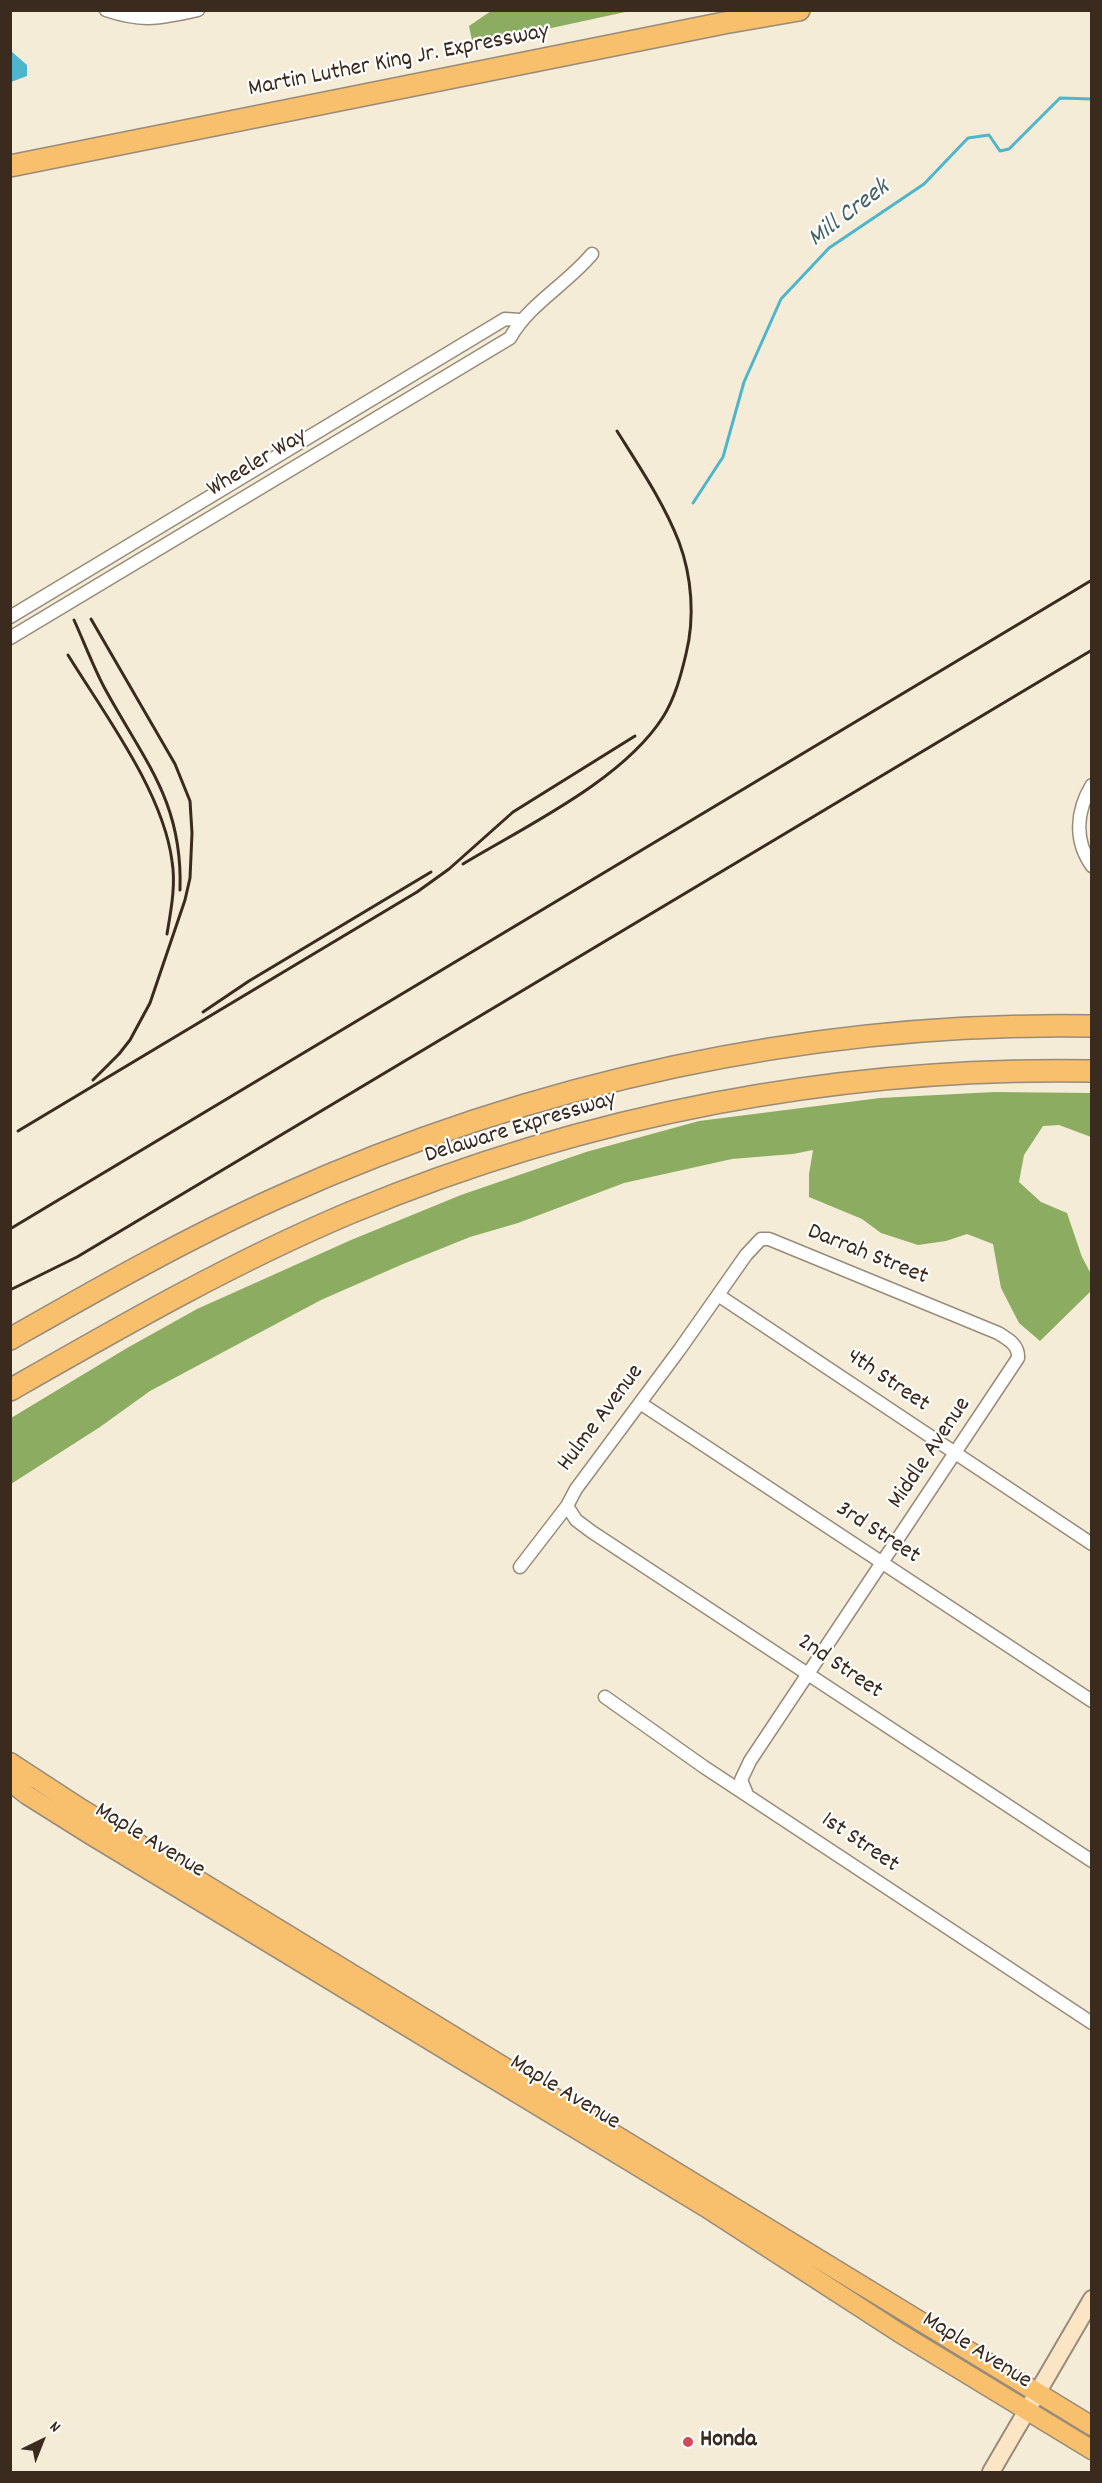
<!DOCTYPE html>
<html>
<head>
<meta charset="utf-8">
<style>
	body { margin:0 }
	#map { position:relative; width:1102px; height:2483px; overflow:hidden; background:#f4ecd7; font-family:Dekko,sans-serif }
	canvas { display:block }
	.frame { position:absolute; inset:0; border:12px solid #3b2a1e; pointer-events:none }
	.north { position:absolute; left:12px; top:2411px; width:60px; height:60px; -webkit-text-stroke:4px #fff; paint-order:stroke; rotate:43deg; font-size:16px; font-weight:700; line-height:24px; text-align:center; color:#3b2a1e }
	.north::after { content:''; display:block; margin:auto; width:21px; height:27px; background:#3b2a1e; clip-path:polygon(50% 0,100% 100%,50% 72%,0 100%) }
</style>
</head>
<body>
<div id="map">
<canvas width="1102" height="2483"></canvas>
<div class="frame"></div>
<div class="north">N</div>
</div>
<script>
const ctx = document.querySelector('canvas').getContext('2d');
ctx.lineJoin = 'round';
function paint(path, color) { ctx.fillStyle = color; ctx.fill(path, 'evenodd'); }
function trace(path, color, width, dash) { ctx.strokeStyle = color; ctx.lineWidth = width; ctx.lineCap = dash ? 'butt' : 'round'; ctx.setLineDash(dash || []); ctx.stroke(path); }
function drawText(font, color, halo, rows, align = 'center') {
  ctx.font = font + ' Dekko,sans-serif'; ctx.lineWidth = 4.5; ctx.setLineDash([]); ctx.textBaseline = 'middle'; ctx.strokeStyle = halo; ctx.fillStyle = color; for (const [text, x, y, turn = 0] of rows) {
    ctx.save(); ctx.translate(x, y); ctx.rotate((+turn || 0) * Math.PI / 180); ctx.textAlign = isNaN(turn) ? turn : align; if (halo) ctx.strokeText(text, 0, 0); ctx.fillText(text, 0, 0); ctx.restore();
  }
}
paint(new Path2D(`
	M491,11V10L630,11L473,45L469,26Z
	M994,1092L1091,1093V1137L1059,1125L1043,1126L1024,1155L1019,1182L1041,1202L1067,1213L1082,1257L1091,1274V1291L1040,1341L1019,1323L1001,1288L993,1244L967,1234L946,1241L918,1245L881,1233L862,1219L809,1197V1174L813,1150L793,1154L732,1159L624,1183L518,1223L470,1237L403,1264L321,1300L150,1391L100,1427L11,1484V1418L127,1348L197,1309L351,1240L461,1195L586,1152L699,1121L880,1098Z`), '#8cad61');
paint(new Path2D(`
	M11,51L27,65V76L11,82Z`), '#4db5cc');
trace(new Path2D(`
	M693,503L723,457L744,382L781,299L829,248L924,184L968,138L989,135L1000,151L1009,149L1060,98L1092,99`), '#4db5cc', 3);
const minor = new Path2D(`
	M106,10C144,23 160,18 198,10
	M10,617L505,319L520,320
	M10,638L510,338C529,304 566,285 592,254
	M1092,785C1076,811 1074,841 1092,866
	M718,1295L1092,1544
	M640,1403L1092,1701
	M567,1506L576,1520L592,1532L1092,1861
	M520,1567L567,1506L576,1489L680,1349L746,1255L761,1239H769L998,1333C1008,1339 1019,1345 1018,1358L750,1761L741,1780L746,1792
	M605,1697L704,1767L1092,2023`);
const secondary = new Path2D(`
	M991,2472L1092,2299`);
const primary = new Path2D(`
	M10,1762L82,1809L1092,2426
	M10,1782L27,1795L89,1834L705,2207L898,2332L1092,2450`);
const motorway = new Path2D(`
	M10,166L724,23L799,10
	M10,1339C98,1289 187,1238 279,1197C533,1082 812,1021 1092,1026
	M10,1390C122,1326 233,1262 352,1212C585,1115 839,1066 1092,1071`);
trace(minor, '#988b7a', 15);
trace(secondary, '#988b7a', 20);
trace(primary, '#988b7a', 21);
trace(motorway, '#988b7a', 24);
trace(minor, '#fff', 12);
trace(secondary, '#fce5c4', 16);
trace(primary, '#f8bf6c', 18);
trace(motorway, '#f8bf6c', 21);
trace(new Path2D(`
	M91,619L175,764L190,801L192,833L190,878L185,900L150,1003L130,1040L119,1054L93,1080
	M74,620C84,642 93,666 104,687C144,761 183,801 180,890
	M68,655C105,715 163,792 172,861C176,885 171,910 167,934
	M463,864C526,826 623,780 663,717C675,698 681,675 686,654C695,618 692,577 679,542C664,503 639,466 617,431
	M203,1012L249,981L431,872
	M18,1131L417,892L449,869L513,812L635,736
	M10,1229L1092,580
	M10,1290L77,1257L1092,650`), '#3b2a1e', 3);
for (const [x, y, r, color] of [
	[688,2442,6,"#d1495b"]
]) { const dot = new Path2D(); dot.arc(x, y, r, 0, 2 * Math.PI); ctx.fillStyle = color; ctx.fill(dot); trace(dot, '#fff', 2); }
drawText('24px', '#3b2a1e', '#fff', [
	["Martin Luther King Jr. Expressway",399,62,-11],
	["Wheeler Way",258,464,-31],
	["Delaware Expressway",521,1129,-17],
	["Darrah Street",867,1256,22],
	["4th Street",887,1382,34],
	["Hulme Avenue",602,1419,-53],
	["Middle Avenue",931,1454,-56],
	["3rd Street",877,1534,33],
	["2nd Street",839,1668,34],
	["Maple Avenue",149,1842,31],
	["1st Street",859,1844,34],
	["Maple Avenue",564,2094,31],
	["Maple Avenue",976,2352,32]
]);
drawText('bold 24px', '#3b2a1e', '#fff', [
	["Honda",700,2442]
], 'left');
drawText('italic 26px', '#426264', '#fff', [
	["Mill Creek",850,215,-37]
]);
</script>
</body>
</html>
